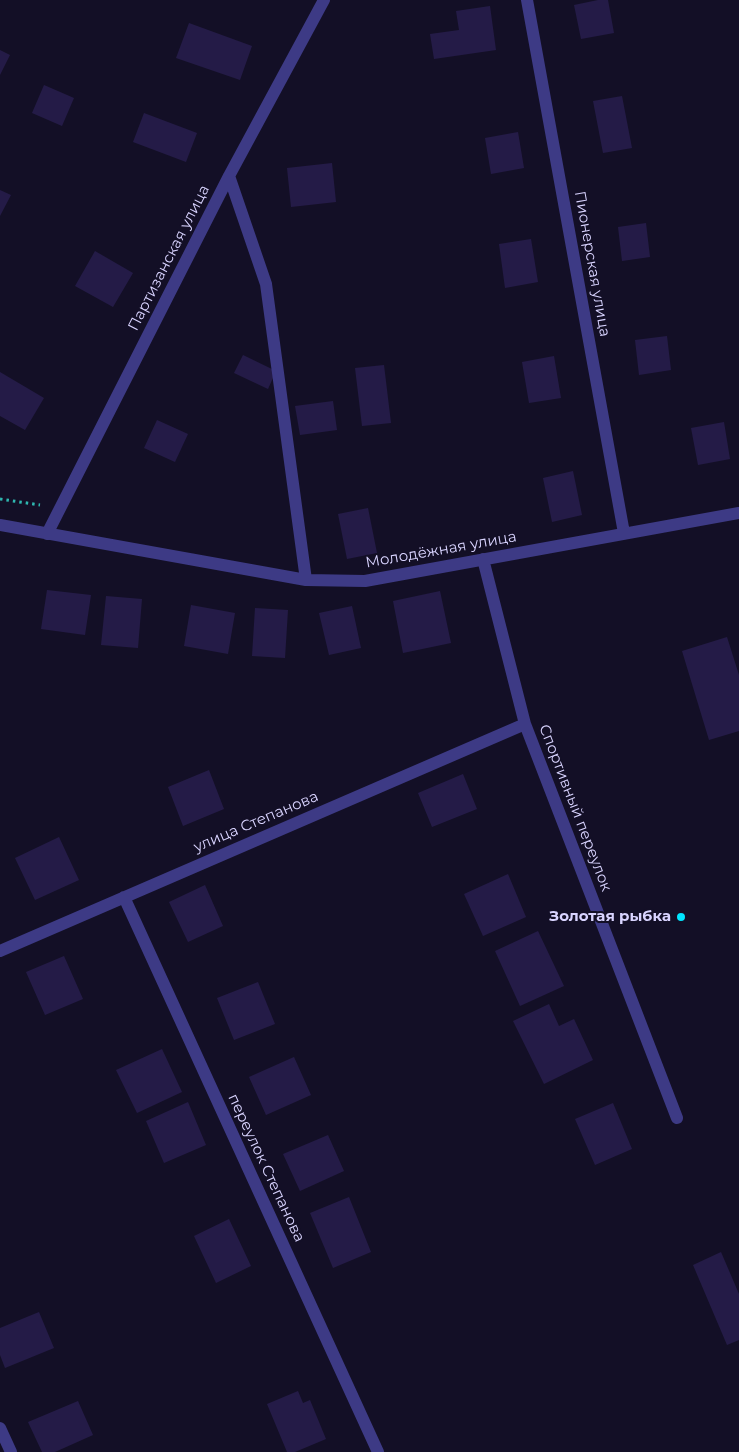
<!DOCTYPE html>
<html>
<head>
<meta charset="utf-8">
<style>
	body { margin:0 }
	canvas { display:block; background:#130f26 }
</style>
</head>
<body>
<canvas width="739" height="1452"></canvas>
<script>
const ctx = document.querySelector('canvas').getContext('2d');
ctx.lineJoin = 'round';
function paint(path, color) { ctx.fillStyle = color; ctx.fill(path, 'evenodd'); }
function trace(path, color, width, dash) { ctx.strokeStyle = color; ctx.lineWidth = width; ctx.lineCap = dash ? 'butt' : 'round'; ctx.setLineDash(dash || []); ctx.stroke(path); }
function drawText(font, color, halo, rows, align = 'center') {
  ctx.font = font + ' Montserrat,sans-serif'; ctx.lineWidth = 4; ctx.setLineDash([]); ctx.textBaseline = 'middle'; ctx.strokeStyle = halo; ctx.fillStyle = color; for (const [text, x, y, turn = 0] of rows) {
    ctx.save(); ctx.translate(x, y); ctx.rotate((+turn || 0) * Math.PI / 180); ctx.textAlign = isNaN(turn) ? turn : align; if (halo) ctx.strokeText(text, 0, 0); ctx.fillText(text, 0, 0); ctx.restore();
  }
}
paint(new Path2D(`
	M598,0H608L614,33L581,39L574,5Z
	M490,6L496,50L434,59L430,34L459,30L456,11Z
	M189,23L252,46L240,80L176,58Z
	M0,50L10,55L0,75Z
	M44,85L74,98L62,126L32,113Z
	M622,96L632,148L603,153L593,101Z
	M144,113L197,133L186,162L133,142Z
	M518,132L524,168L491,174L485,138Z
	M332,163L336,202L291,207L287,168Z
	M0,190L11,195L0,216Z
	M646,223L650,257L622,261L618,227Z
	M531,239L538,282L505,288L499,244Z
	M95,251L133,273L113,307L75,286Z
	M667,336L671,370L639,375L635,340Z
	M243,355L276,371L268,389L234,373Z
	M554,356L561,398L529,403L522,362Z
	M384,365L391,423L362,426L355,368Z
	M0,372L44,398L25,430L0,416Z
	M333,401L337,430L300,435L295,406Z
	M157,420L188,434L175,462L144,448Z
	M724,422L730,459L698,465L691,428Z
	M573,471L582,515L552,522L543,478Z
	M368,508L377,553L347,559L338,514Z
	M47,590L91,595L85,635L41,629Z
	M440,591L451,643L403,653L393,601Z
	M106,596L142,599L138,648L101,645Z
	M191,605L235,613L228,654L184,646Z
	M352,606L361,648L329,655L319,613Z
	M255,608L288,610L285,658L252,656Z
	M727,637L739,675V731L709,740L682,651Z
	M209,770L224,809L183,826L168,787Z
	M463,774L477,809L432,827L418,793Z
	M59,837L79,880L35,900L15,858Z
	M508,874L526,917L483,936L464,894Z
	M205,885L223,926L188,942L169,902Z
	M538,931L564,986L520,1006L495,951Z
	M64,956L83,999L45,1015L26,972Z
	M258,982L275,1024L234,1040L217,998Z
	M549,1004L559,1026L574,1019L593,1060L544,1084L513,1021Z
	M162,1049L182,1092L137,1113L116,1070Z
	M294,1057L311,1095L266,1115L249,1077Z
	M188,1102L206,1145L164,1163L146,1121Z
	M613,1103L632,1149L595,1165L575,1119Z
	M328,1135L344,1171L300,1191L283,1154Z
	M349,1197L371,1252L333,1268L310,1213Z
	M229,1219L251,1266L216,1283L194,1236Z
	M721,1252L739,1294V1340L727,1345L693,1265Z
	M39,1312L54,1348L5,1368L0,1355V1328Z
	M298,1391L303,1403L310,1400L326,1439L295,1452H287L267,1404Z
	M78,1401L93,1435L55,1452H42L28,1422Z`), '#241b47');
trace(new Path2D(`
	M0,499L40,505`), '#2fb8b0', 3, [2.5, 4]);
trace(new Path2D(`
	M527,0L624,533
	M229,176L266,284L306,580
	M0,525L306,580L365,581L739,513
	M47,534L229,176L324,0
	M483,559L525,724L677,1118
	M124,897L378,1452
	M0,951L525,724
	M0,1428L11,1452`), '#3d3a85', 12);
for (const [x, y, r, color] of [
	[681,917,5,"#00e5ff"]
]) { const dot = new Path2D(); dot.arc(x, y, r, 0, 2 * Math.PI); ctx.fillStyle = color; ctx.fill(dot); trace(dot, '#130f26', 2); }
drawText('15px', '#d9d4ff', '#130f26', [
	["Партизанская улица",169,258,-63],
	["Пионерская улица",592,264,80],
	["Молодёжная улица",441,550,-10],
	["Спортивный переулок",575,808,69],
	["улица Степанова",256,822,-23],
	["переулок Степанова",266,1168,65]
]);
drawText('bold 15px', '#d9d4ff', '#130f26', [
	["Золотая рыбка",671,917]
], 'right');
</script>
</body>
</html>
